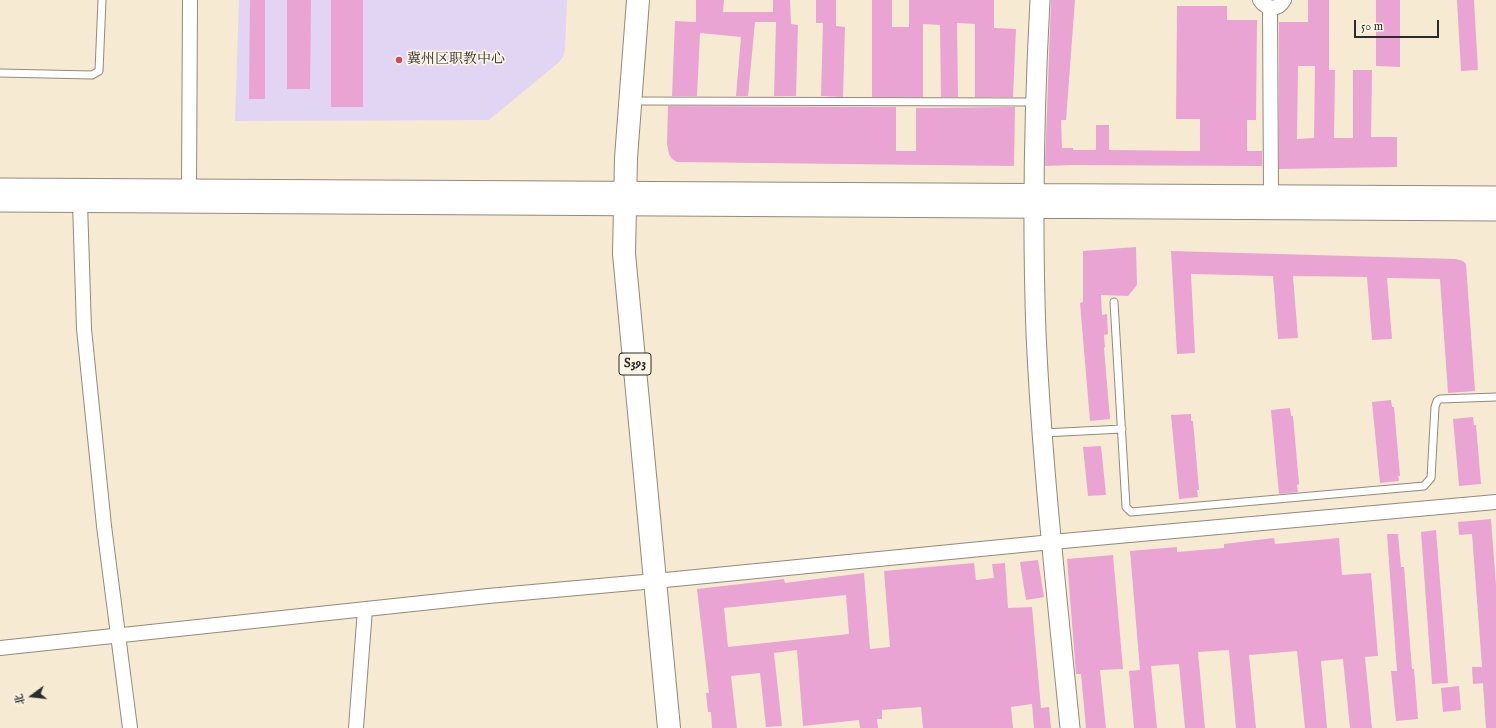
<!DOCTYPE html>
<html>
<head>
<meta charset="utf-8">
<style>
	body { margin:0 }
	#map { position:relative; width:1496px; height:728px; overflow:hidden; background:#f7ead2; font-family:"IM FELL English","Noto Serif SC",serif }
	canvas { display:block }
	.north { position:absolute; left:12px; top:676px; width:40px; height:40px; -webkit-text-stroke:3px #fcf5e5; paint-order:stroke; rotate:255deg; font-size:11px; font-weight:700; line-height:16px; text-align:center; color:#2b2b2b }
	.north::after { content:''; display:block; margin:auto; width:14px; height:18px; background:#2b2b2b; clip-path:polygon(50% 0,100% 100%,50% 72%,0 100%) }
	.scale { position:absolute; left:1354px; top:20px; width:85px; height:18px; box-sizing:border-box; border:2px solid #2b2b2b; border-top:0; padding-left:5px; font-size:12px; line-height:14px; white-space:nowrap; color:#2b2b2b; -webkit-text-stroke:3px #fcf5e5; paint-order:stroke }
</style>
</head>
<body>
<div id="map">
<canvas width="1496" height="728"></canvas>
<div class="north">北</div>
<div class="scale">50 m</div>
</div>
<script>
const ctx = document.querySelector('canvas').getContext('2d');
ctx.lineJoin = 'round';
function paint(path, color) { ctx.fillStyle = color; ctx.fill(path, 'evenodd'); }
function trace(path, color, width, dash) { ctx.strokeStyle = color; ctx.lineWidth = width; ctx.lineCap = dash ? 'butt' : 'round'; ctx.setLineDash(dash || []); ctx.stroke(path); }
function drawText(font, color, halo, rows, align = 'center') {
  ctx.font = font + ' "IM FELL English","Noto Serif SC",serif'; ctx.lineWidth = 3.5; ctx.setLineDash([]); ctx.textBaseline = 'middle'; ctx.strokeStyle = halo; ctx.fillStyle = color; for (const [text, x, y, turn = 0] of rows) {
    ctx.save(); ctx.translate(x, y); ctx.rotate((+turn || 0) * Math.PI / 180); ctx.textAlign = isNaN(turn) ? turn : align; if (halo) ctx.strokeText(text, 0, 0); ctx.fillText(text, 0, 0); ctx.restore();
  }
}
paint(new Path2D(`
	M239,0H567L565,49L563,57L558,63L489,120L235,121Z`), '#e2d4f3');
paint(new Path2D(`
	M250,0H265V99H249Z
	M287,0H311L310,89H287Z
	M331,0H363V107H331Z
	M696,0H724L723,12H773V0H790L791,24L798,25L796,96H774L776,22H755L748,96H736L741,37L700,33L697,96H672L675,21L696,22Z
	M816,0H836V26L845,27L843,97L821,96L823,23H816Z
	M872,0H892V27H909V0H994V28L1016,29L1013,97H975V24L957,23L958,97H941L940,25L923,24V97H872Z
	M1051,0H1075L1066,120H1061L1062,148H1073V150H1096V125H1109V150L1200,151V119H1176L1177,6H1227V20H1257L1256,120H1247V151H1262V166L1073,165L1045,166Z
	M1308,0H1329V70H1335L1334,138H1353V70H1372L1371,137H1397V167L1279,169V22H1308ZM1298,66H1315L1314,138L1297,139Z
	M1376,0H1400V67L1376,66Z
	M1457,0H1474L1478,70L1461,71Z
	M668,106L896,107V151H916V108L1015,107L1014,166L677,162L672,159L669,154L667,144Z
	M1136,247L1137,285L1128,296L1101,295L1102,315L1107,314L1108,334L1104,335L1105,347L1104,348L1110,419L1090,421L1080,303L1083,302V251Z
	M1171,251L1456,259L1463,261L1466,264L1475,391L1448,393L1440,279L1387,278L1392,339L1372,340L1367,277L1293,276L1298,338L1278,339L1273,276L1191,274L1195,353L1177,354Z
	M1391,400L1392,407H1394L1400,476H1398L1399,481L1380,483L1372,402Z
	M1290,408L1291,416H1293L1299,484L1297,485L1298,492L1279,494L1271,410Z
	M1191,414V421H1193L1199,490H1197L1198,497L1179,499L1171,415Z
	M1473,417L1474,425H1476L1481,484L1459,486L1453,419Z
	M1101,446L1106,495L1088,496L1083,447Z
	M1491,519L1496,586V728H1486L1483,683L1473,684L1472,667H1482L1472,534L1459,535L1458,522Z
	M1436,530L1448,683L1432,684L1421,532Z
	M1387,534H1398L1401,567H1404L1412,669H1414L1418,719L1396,721L1391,671H1397Z
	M1274,538L1275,544L1339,538L1342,575L1371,573L1378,656L1365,657L1372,728H1350L1343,659L1321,661L1327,728H1305L1297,651L1249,655L1256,728H1236L1229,650L1198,652L1205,728H1185L1179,664L1151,666L1157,728H1134L1129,671L1140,670L1130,551L1177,547V552L1224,548V544Z
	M1113,555L1123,669L1100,670L1106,728H1086L1081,674H1076L1067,559Z
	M1038,560L1044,597L1026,600L1020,562Z
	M974,563L976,580L994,578L992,564L1005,563L1008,608L1032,607L1041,708L1049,707L1051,728H1034L1032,704L1011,707L1013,728H923L921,707L882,710V719H877L878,728H860L859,720L803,726L797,650L774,653L782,726L766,727L760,673L731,676L737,728H712L711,712H708L706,693H709L697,589L784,579L785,583L864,573L870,649L890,647L884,571ZM846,595L849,634L728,647L724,608Z
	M1459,686L1461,710L1443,712L1441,688Z`), '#e9a4d4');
const lane = new Path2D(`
	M0,73L92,75L99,71L102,0
	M632,101L1035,102
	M1114,302L1126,507L1131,512L1424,486L1431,478L1435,407L1437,401L1440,399L1496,397
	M1043,433L1122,429`);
const street = new Path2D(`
	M1260,0C1266,9 1278,11 1284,0
	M1270,8L1271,195
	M189,189L190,0
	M80,203L84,329L104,526L130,728
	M0,648L488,596L655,581L1052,542L1496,502
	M356,728L365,609`);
const secondary = new Path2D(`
	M1040,0C1034,111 1032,222 1036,333C1042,465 1057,597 1070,728
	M0,188L1496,196
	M0,202L1496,211`);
const primary = new Path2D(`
	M638,0L626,158L624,254L669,728`);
trace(lane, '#918a7e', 9);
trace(street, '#918a7e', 16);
trace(secondary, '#918a7e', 21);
trace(primary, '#918a7e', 24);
trace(lane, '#fff', 7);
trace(street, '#fff', 14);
trace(secondary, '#fff', 19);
trace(primary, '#fff', 22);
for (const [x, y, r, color] of [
	[399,60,4,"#d1495b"]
]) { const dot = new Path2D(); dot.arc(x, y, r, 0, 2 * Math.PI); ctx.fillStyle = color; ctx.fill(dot); trace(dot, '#fcf5e5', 1.5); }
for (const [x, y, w] of [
	[635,364,32]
]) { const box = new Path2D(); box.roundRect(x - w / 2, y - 11, w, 22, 3); ctx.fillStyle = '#fcf5e5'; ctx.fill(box); trace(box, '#2b2b2b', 1); }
drawText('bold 13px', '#2b2b2b', null, [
	["S393",635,364]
]);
drawText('14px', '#2b2b2b', '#fcf5e5', [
	["冀州区职教中心",407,60]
], 'left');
</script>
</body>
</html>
